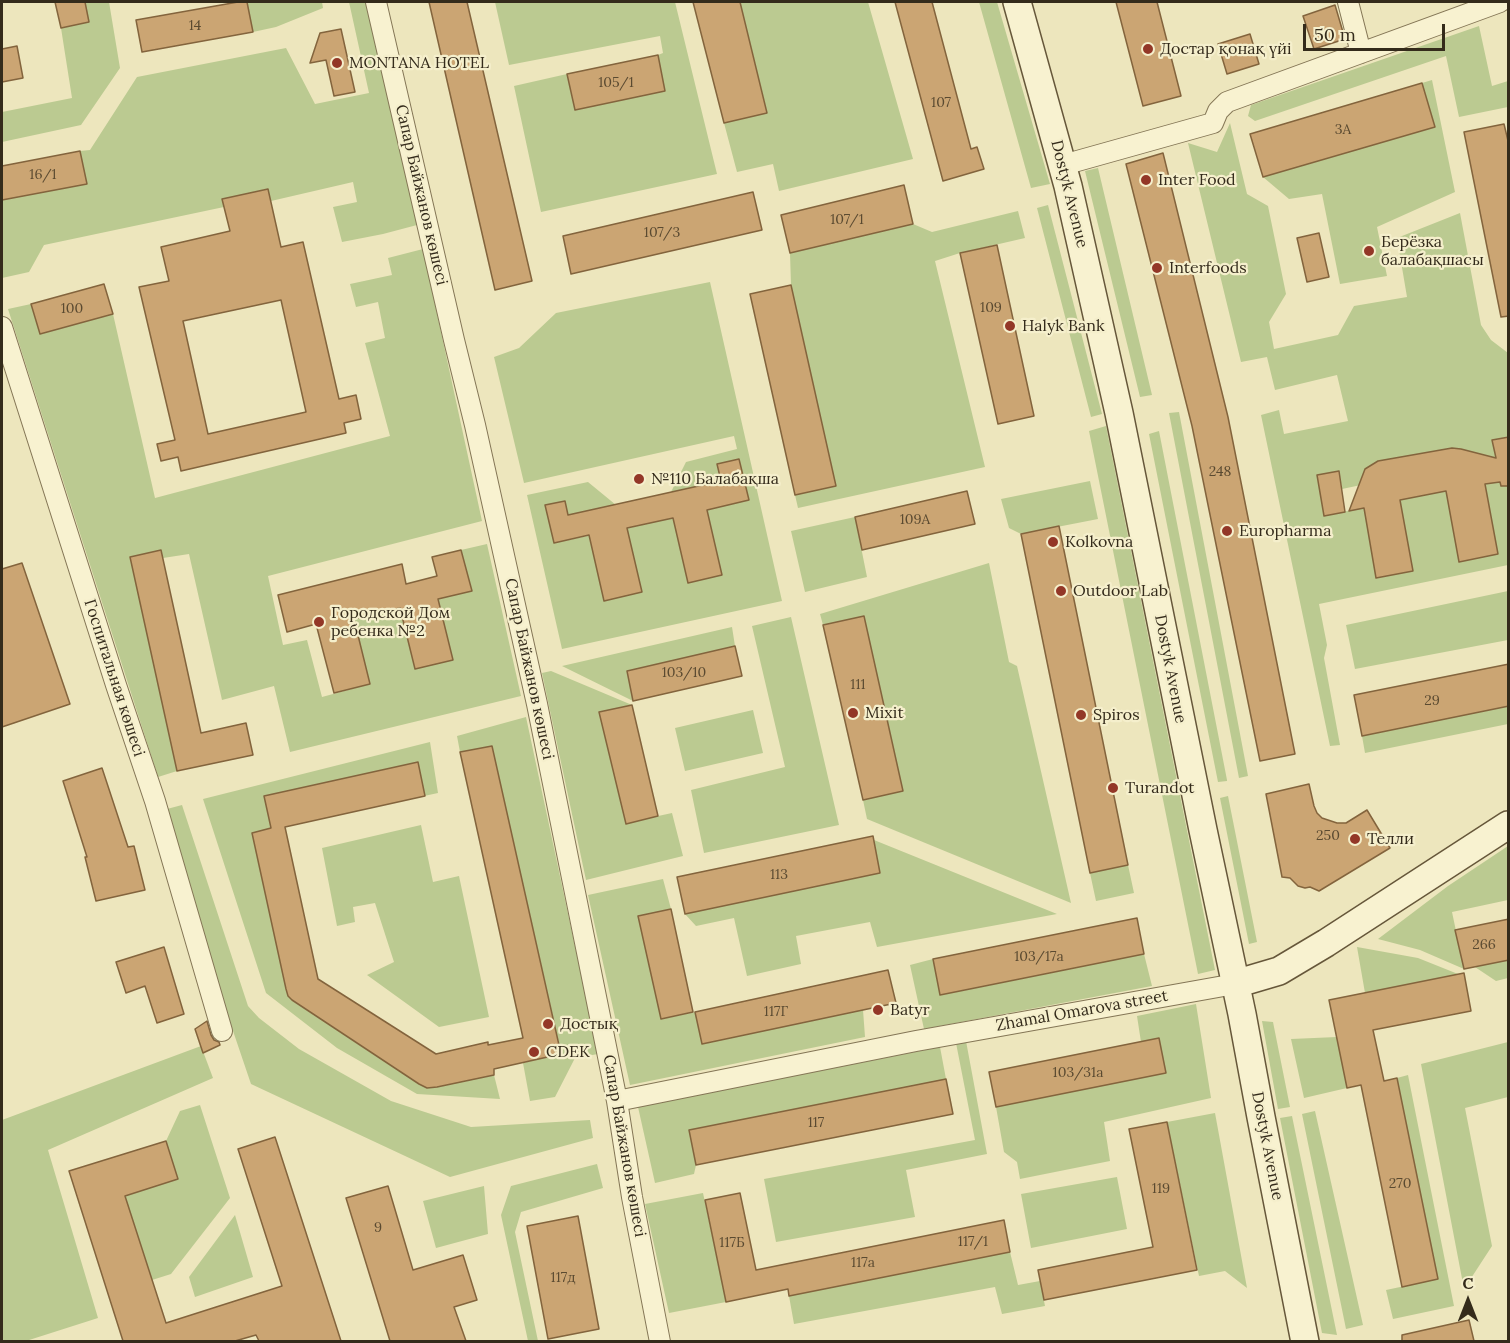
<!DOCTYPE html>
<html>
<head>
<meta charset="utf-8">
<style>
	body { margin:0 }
	#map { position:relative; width:1510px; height:1343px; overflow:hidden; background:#ede6bd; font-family:Lora,serif }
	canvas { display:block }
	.frame { position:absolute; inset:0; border:3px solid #342b1b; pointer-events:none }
	.north { position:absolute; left:1438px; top:1271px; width:60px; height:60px; -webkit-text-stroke:4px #f5efcc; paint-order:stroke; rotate:0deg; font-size:16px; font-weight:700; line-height:24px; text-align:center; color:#342b1b }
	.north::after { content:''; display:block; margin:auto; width:21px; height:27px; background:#342b1b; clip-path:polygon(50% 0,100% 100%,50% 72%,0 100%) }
	.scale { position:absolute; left:1303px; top:24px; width:142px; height:27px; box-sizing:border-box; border:3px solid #342b1b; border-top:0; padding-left:8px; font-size:18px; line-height:21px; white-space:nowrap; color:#342b1b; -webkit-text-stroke:4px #f5efcc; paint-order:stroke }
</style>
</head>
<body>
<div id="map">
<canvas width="1510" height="1343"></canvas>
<div class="frame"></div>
<div class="north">С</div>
<div class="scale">50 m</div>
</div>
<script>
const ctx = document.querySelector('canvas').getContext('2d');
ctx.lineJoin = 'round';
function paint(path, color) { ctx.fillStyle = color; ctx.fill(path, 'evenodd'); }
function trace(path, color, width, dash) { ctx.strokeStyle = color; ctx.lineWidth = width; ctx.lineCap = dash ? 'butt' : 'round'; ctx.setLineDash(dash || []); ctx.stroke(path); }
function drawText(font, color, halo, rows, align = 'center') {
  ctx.font = font + ' Lora,serif'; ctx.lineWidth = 4.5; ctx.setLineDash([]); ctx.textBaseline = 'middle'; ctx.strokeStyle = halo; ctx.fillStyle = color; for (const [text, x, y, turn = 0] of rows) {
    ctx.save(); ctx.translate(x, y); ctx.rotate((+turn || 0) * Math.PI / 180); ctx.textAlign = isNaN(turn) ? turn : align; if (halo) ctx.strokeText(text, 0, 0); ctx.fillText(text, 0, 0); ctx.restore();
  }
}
paint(new Path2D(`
	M85,2H109L120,68L81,125L2,142V112L72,98L61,28L89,22Z
	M247,2H322L323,8L276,27L253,32Z
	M349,2H366L417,225L383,234L342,242L333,207L357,202L353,182L271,201L267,189L223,199L224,207L44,245L29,272L2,278V200L86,184L80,151L90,150L137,77L286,48L315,104L369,93Z
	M495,2H675L717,174L541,212L514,86L567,74L575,110L665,91L658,55L663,53L660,36L509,65Z
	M740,2H868L913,159L779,191L773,164L737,172L724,123L767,112Z
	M979,2H997L1050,184L1031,188Z
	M1479,26L1492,86L1508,81V107L1459,117L1446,56L1255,121L1248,116L1251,105Z
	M1432,80L1455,192L1377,227L1387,276L1340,284L1322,194L1289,199L1263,177L1435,127L1422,83Z
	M1230,123L1247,194L1268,206L1286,294L1269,322L1274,349L1338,335L1354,306L1407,297L1397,238L1460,213L1481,325L1491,340L1508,353V437L1492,440L1496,459L1473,456L1469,451L1452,448L1378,461L1365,469L1362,477L1361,485L1342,489L1339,471L1317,476L1324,515L1364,508L1376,578L1413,571L1400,500L1446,491L1459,562L1498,554L1485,484L1508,480V565L1319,604L1327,645L1324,658L1340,745L1330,746L1261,415L1279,410L1284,434L1348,421L1337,375L1275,390L1267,357L1241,362L1188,143L1217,152Z
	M1098,168L1152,395L1140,397L1085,171Z
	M1048,205L1102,414L1091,417L1037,208Z
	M1018,211L1025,238L960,253L935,261L985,467L798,508L795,495L836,486L791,285L790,253L913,224L932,232Z
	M423,249L482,521L268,576L283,645L307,640L322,697L370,684L354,619L400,608L415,669L453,660L438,599L471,591L461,550L487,544L521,696L290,752L274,686L222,700L189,554L163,558H131L177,771L158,777L8,309L31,304L40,334L113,314L155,498L390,436L365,343L385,338L378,302L356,307L350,284L392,275L388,258Z
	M710,282L782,601L562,649L527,495L588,482L616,505L568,515L564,501L546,505L554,543L673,518L688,583L722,575L707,510L748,500L739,460L721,481L671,492L686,462L737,449L734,436L524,483L494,357L519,348L556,313Z
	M1179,412L1248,776L1239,778L1169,413Z
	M1106,426L1215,970L1198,974L1089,431Z
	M1159,431L1227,780V781L1218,782L1149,434Z
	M1090,481L1098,519L1021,534L1009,528L1001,499Z
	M855,517L867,577L805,592L791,531Z
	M989,563L1009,662L1017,666L1071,903L867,819L863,800L903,791L864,617L823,625L820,614Z
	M1508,591V640L1355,669L1346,625Z
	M791,617L839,825L704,853L691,790L785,767L752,626Z
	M732,627L735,646L627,671L633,701L562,666Z
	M551,671L632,705L600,712L626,823L672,813L683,856L586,880L542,673Z
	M1508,706V724L1365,753L1362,736Z
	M753,710L763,753L685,771L675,728Z
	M526,717L598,1054L575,1058L555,1097L530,1101L523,1063L561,1053L492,746L460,752L457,736Z
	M430,742L438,793L252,833L286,989L288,996L292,1000L419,1084L428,1088L437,1087L494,1075L500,1099L417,1094L337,1048L266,993L203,799Z
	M1228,796L1257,942L1249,944L1220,798Z
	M182,805L248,1006L259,1018L299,1049L391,1101L471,1127L590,1120L593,1138L450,1177L251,1084L232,1028L167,809Z
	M421,825L433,882L459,876L489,1017L439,1027L367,975L394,962L375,903L353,907L355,922L337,926L322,848Z
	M874,840L1057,914L877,947L870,922L796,936L801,964L747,976L734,918L696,926L685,914L880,873Z
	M1508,846V900L1452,912L1464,969L1420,950L1378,939L1448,886Z
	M1128,865L1134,893L1096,901L1090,873Z
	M663,879L671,909L638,916L662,1019L695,1012L702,1044L863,1010L865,1037L630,1085L588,895Z
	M1357,947L1418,958L1458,974L1365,993Z
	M1144,954L1152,986L924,1029L910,965L933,959L941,995Z
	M1508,960V978L1496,981L1475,967Z
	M1196,1004L1211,1098L1104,1122L1110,1161L1020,1179L1017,1162L1004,1152L996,1107L1166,1073L1159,1038L1141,1042L1137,1016Z
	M1262,1021L1273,1022L1290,1107L1278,1109Z
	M1337,1037L1347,1088L1304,1098L1291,1039Z
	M966,1041L987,1154L906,1170L915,1217L776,1242L764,1179L975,1140L956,1043Z
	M1508,1042V1097L1465,1108L1492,1246L1464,1289L1421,1064Z
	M201,1046L213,1078L48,1150L98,1318L26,1341H2V1120Z
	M940,1047L946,1079L689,1130L696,1165L694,1174L655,1183L638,1107Z
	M1408,1075L1454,1306L1393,1319L1386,1290L1438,1279L1397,1078Z
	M200,1105L230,1198L171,1274L152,1280L133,1221L109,1201L178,1179L166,1141L180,1111Z
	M1315,1111L1363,1325L1346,1329L1302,1114Z
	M1215,1113L1247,1288L1225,1271L1199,1276L1167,1122Z
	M1292,1116L1337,1335L1322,1333L1280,1118Z
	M597,1164L603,1188L521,1212L515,1232L538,1341H528L501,1215L511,1186Z
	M1117,1177L1127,1229L1031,1248L1021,1194Z
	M484,1186L488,1234L436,1248L423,1201Z
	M703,1193L726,1302L669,1313L645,1204Z
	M235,1215L253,1277L195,1297L189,1277Z
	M1010,1252L1018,1285L1040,1281L1045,1306L1002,1314L995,1287L794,1324L789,1296Z`), '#bbca91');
const building = new Path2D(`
	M55,2H85L89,22L61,28Z
	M238,2H247L253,32L142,52L136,20Z
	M429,2H467L532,281L495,290Z
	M693,2H740L767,113L724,123Z
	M895,2H932L971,149L977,147L984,169L943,181Z
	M1116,2H1157L1181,96L1143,106Z
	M1335,5L1345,39L1314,49L1303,16Z
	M341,29L355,92L334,96L326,60L310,63L320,33Z
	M1250,34L1259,64L1227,74L1218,44Z
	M17,46L23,78L2,82V49Z
	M658,55L665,91L575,110L567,74Z
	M1422,83L1435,127L1263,177L1250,134Z
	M1504,124L1509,145V316L1501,317L1464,132Z
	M80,151L87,184L2,200V166Z
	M1163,153L1228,417L1295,754L1260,761L1192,426L1126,164Z
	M904,185L913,224L790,253L781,215Z
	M268,189L281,247L303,242L339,399L356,395L361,419L344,423L346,433L181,471L178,457L161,461L157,444L175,440L139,287L169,281L161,247L230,231L222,199ZM281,300L306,412L208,434L183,321Z
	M753,192L762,230L571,274L563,236Z
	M1319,233L1329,277L1307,282L1297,238Z
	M997,245L1034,416L998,424L960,253Z
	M104,284L113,314L40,334L31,304Z
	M791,285L836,486L795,495L750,294Z
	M1509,437V486H1501L1500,482L1485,484L1498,554L1459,562L1446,491L1400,500L1413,571L1376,578L1364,508L1349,511L1365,469L1378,461L1452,448L1461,449L1496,458L1492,440Z
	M739,459L749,500L707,510L722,575L688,583L673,518L627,528L642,592L604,601L589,535L554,543L545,505L565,501L568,515L721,481L717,464Z
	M1339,471L1345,512L1324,516L1317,475Z
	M967,491L975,524L862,550L855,517Z
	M1059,526L1128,865L1090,873L1021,534Z
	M161,550L201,733L246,723L253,755L177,771L130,557Z
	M461,550L472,591L438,599L453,660L415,669L400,608L354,619L370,684L334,693L316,624L287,632L278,595L402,564L406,584L437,576L432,557Z
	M22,563L70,704L2,727V569Z
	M864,616L903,791L863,800L823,625Z
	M735,646L742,676L633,701L627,671Z
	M1509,664V706L1362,736L1354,695Z
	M632,705L658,816L626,824L599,712Z
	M492,746L561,1054L494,1069V1075L437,1087L427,1088L419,1084L292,1000L288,996L286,989L252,833L271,828L264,796L418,762L425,796L285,827L318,979L436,1054L488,1042V1045L523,1038L460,752Z
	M102,768L128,847L134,846L145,890L96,901L85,857H87L63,781Z
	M1309,784L1314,806L1317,813L1322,818L1337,823H1346L1367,810L1390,848L1319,891L1310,887L1305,888L1298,886L1290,878L1282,877L1266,794Z
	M873,836L880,873L685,914L677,877Z
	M671,909L693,1012L661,1019L638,916Z
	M1137,918L1144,954L940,995L933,959Z
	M1509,919V960L1464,969L1455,930Z
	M164,947L184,1014L157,1023L145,986L126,993L116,962Z
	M888,970L896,1003L702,1044L695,1012Z
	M1464,973L1471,1011L1373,1030L1384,1081L1397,1078L1438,1279L1402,1287L1361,1085L1347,1088L1329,1000Z
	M207,1021L211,1035L214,1040L219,1042L220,1045L203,1053L195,1029Z
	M1159,1038L1166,1073L996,1107L989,1072Z
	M946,1079L953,1114L696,1165L689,1130Z
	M1167,1122L1197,1270L1044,1300L1038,1270L1153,1247L1129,1129Z
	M275,1137L341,1341H259L256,1335L235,1341H123L69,1171L166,1141L178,1179L125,1196L166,1323L282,1286L238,1149Z
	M388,1186L413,1270L463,1255L477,1300L454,1307L466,1341H390L346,1198Z
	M740,1193L756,1270L1004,1220L1010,1252L789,1296L788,1289L726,1302L705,1200Z
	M578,1216L599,1329L548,1339L527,1226Z
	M1469,1320L1474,1341H1402V1335Z`);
paint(building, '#cba573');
trace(building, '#83643d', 1.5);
const street = new Path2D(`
	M376,2L454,340L475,425L537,704L617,1101L632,1197L660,1342
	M1348,2L1361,53
	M1063,165L1213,123L1218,111L1227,102L1500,2
	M2,327L116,685L155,801L222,1031
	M617,1101L916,1041L1235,984`);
const secondary = new Path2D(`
	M1017,2L1068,186L1119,413L1203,830L1242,1014L1261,1117L1305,1342
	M1235,984L1279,971L1326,943L1508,825`);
trace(street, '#847656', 22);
trace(secondary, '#66573a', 30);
trace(street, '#f8f2d0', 20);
trace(secondary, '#f8f2d0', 27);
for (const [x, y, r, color] of [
	[1148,49,6,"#933727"],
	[337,63,6,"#933727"],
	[1146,180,6,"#933727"],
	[1369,251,6,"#933727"],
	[1157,268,6,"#933727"],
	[1010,326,6,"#933727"],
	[639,479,6,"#933727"],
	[1227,531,6,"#933727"],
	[1053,542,6,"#933727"],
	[1061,591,6,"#933727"],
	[319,622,6,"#933727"],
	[853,713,6,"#933727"],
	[1081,715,6,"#933727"],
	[1113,788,6,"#933727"],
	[1355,839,6,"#933727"],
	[878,1010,6,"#933727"],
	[548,1024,6,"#933727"],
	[534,1052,6,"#933727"]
]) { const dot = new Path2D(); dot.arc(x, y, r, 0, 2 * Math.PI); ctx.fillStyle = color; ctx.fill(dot); trace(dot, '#f5efcc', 2); }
drawText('14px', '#5a4a31', null, [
	["14",195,26],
	["105/1",616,83],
	["107",941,103],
	["3А",1343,130],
	["16/1",43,175],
	["107/1",847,220],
	["107/3",662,233],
	["109",991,308],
	["100",72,309],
	["248",1220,472],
	["109А",915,520],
	["103/10",684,673],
	["111",858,685],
	["29",1432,701],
	["250",1328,836],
	["113",779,875],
	["266",1484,945],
	["103/17а",1039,957],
	["117Г",776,1012],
	["103/31а",1078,1073],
	["117",816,1123],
	["270",1400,1184],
	["119",1161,1189],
	["9",378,1228],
	["117/1",973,1242],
	["117Б",732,1243],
	["117а",863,1263],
	["117д",563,1278]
]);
drawText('16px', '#342b1b', '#f5efcc', [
	["Достар қонақ үйі",1160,49],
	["MONTANA HOTEL",349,63],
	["Inter Food",1158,180],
	["Берёзка",1381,242],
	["балабақшасы",1381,260],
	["Interfoods",1169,268],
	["Halyk Bank",1022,326],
	["№110 Балабақша",651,479],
	["Europharma",1239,531],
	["Kolkovna",1065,542],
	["Outdoor Lab",1073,591],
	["Городской Дом",331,613],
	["ребенка №2",331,631],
	["Mixit",865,713],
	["Spiros",1093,715],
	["Turandot",1125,788],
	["Телли",1367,839],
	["Batyr",890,1010],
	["Достық",560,1024],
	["CDEK",546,1052]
], 'left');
drawText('16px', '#342b1b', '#f5efcc', [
	["Dostyk Avenue",1069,194,76],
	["Сапар Байжанов көшесі",421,195,77],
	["Сапар Байжанов көшесі",529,669,78],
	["Dostyk Avenue",1170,669,79],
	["Госпитальная көшесі",114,678,72],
	["Zhamal Omarova street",1082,1011,-10],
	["Сапар Байжанов көшесі",624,1146,80],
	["Dostyk Avenue",1267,1146,79]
]);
</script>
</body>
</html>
